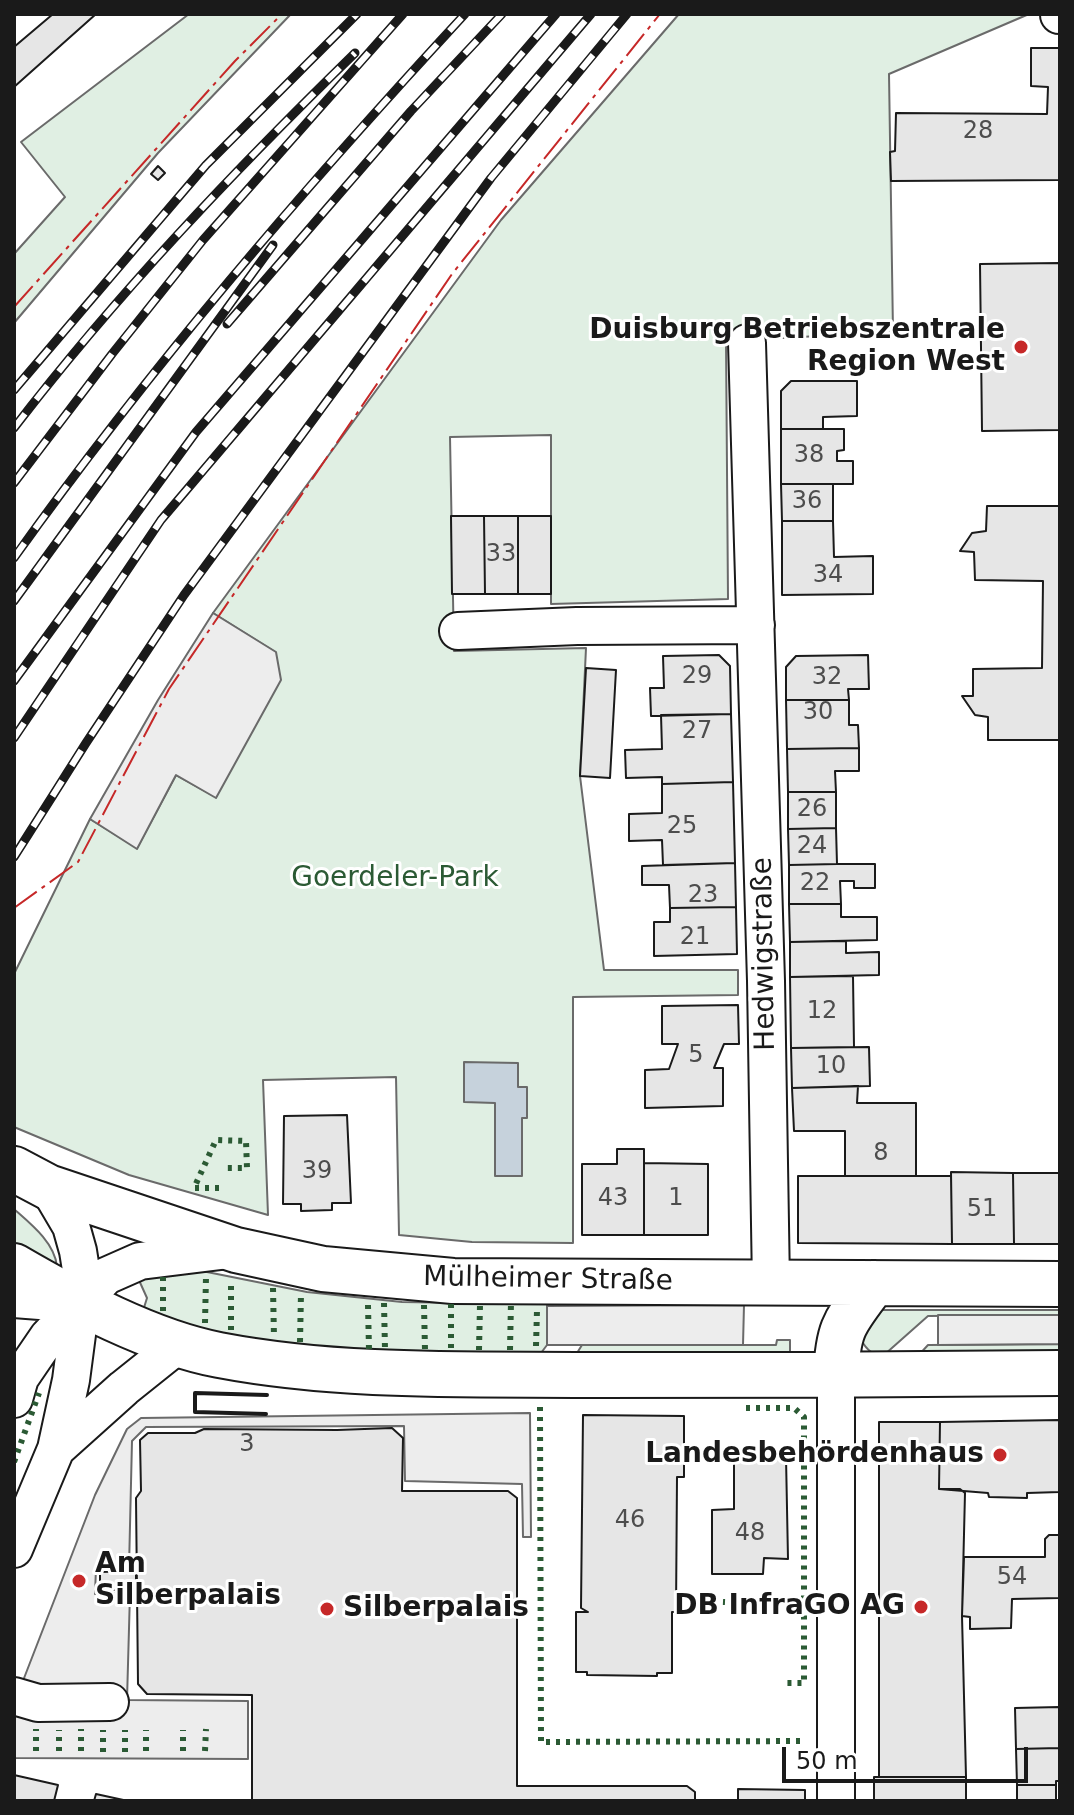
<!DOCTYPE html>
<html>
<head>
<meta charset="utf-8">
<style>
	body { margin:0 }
	#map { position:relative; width:1074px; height:1815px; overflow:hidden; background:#fff; font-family:"DejaVu Sans",sans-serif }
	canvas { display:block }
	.frame { position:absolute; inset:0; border:16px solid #1a1a1a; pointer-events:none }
	.scale { position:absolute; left:782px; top:1747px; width:246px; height:36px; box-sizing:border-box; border:4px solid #1a1a1a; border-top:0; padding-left:10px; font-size:24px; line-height:28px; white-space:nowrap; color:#1a1a1a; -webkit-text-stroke:6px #fff; paint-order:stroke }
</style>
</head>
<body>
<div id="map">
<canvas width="1074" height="1815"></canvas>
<div class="frame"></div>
<div class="scale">50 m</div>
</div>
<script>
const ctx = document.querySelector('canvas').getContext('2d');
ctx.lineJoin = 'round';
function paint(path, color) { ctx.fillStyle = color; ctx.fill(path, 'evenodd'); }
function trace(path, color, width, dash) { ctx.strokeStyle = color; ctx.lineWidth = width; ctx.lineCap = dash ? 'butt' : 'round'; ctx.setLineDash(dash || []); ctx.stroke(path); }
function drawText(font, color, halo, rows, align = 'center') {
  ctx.font = font + ' "DejaVu Sans",sans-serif'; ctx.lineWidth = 6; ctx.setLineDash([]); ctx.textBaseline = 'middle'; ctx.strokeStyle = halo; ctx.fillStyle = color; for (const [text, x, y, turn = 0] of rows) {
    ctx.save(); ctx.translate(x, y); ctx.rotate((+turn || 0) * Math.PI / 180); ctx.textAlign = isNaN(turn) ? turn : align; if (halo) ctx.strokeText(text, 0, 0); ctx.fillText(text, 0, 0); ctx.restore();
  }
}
const green = new Path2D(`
	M189,14H291L158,153L14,323V254L65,197L21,142Z
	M679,14H1029L889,74L893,332L726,341L728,599L551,604V435L450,437L454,651L586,648L580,776L604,970H738V995L573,997V1243L472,1242L399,1235L396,1077L263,1080L268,1215L129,1175L14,1127V974L90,819L137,848L176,775L216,797L275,652L213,613L501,220Z
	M14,1209C31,1224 54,1242 57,1266L14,1250Z
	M197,1270L307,1292L402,1302L467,1303L514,1300L744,1301V1305L547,1306V1345L541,1353L318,1351L216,1334L142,1314L147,1298L138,1278Z
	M879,1310H1060V1315L928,1316L884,1355C872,1355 867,1350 861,1340Z
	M777,1340H790V1355L577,1353L582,1345H776Z
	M1060,1344V1357H917L928,1345Z`);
paint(green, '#e0efe3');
trace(green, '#6a6a6a', 2);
const parking = new Path2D(`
	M213,613L276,652L281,680L216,798L176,775L137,849L90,819L158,700Z
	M744,1305L743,1345H547V1306Z
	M938,1315H1060V1344L938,1345Z
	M530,1413L531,1537H523L522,1484L405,1481L404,1426L146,1427L132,1441L129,1568H96L95,1594L130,1593L127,1700L248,1701V1759L14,1758V1704L95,1495L127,1429L141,1418Z`);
paint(parking, '#ededed');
trace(parking, '#6a6a6a', 2);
const water = new Path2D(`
	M464,1062L518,1063V1087H527V1118H522V1176H495V1103L464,1102Z`);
paint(water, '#c6d2dc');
trace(water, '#6a6a6a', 2);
const building = new Path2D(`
	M53,14H96L14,87V47Z
	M1031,48H1060V180L891,181L890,152L895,151L896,113L1047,114L1048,87L1031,86Z
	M158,166L165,173L158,180L151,174Z
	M1060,263V430L982,431L980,264Z
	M791,381H857V416L823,417V429H781V391Z
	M781,429H844V450L837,451V461H853V484H781Z
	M781,484H833V521H782Z
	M987,506H1060V740H988V717L975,715L962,696H973V669L1042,668L1043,581L975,580L974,552L960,551L972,533L986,531Z
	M451,516H484L485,594H452Z
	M484,516H518V594H485Z
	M518,516H551V594H518Z
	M782,521H833L834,557L873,556V594L782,595Z
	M719,655L730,666L731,714L651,716L650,688H664L663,656Z
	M868,655L869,689H848L849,700H786V667L796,656Z
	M586,668L616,670L610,778L580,776Z
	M786,700H849V725H858L859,748L787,749Z
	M731,714L733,782L662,784V777L626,778L625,750L662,749L661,715Z
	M859,748V771H835L836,792H788L787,749Z
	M733,782L735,863L663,865L662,840L629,841V814L662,813V784Z
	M788,792H836V828L788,829Z
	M836,828L837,864L789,865L788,829Z
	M735,863L736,907L670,908L669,885H642V866Z
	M837,864H875V888H854V881H840L841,904H789V865Z
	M789,904H841V917H877V940L790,942Z
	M736,907L737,954L654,956V922H670V908Z
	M846,941V953L879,952V975L790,977V942Z
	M853,976L854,1047L791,1048L790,977Z
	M738,1005L739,1044H724L714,1068H723V1106L645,1108V1070L669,1069L678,1044H662V1006Z
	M869,1047L870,1086L792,1088L791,1048Z
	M858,1086L857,1103H916V1176H845V1131H794L792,1088Z
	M347,1115L351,1203H332V1210L301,1211V1204H283L284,1116Z
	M617,1149H644V1235H582V1164H617Z
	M644,1163L708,1164V1235H644Z
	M951,1172L1013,1173L1014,1244H952Z
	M1013,1173H1060V1244H1014Z
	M798,1176H951L952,1244L798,1243Z
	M583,1415L684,1416V1477H677L676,1612H672V1673H657V1676L587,1675V1672H576V1612H588L581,1608Z
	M1060,1420V1492L1027,1493V1498L989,1497L988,1493L939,1489L940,1422Z
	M879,1422H940L939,1489H960L965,1493L962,1616L966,1777H879Z
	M392,1428L403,1438L402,1491H508L517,1498V1786H687L695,1792V1801H252V1695L147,1694L138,1684L136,1498L141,1491L140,1440L148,1433H195L204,1429L337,1430Z
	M786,1457L788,1559L764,1558L763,1574H712V1510L734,1509V1459Z
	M1049,1535H1060V1598L1012,1599L1011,1628L970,1629V1617L962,1616L964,1557H1045V1539Z
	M136,1571V1590H100V1572Z
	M1060,1707V1748L1016,1749L1015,1708Z
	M1060,1748V1781H1056V1785H1017L1016,1749Z
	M14,1775L58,1785L54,1801H14Z
	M874,1777H966V1801H874Z
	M1017,1785H1056V1801H1017Z
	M738,1789L805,1790V1801H738Z
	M96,1794L128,1801H94Z`);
paint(building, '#e6e6e6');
trace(building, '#1a1a1a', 2);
const minor = new Path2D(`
	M1059,15H1060
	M747,343L766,981L771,1284
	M458,631L577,626L756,625
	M14,1299L79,1304
	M836,1376V1801
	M14,1399L20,1378L48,1337L106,1276L140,1261L229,1250
	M56,1449L124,1388L179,1344
	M14,1549L56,1449L71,1380L81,1304L82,1276L78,1251L71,1226L48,1187
	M14,1696L38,1703L110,1702`);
const major = new Path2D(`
	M14,1169L48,1187L236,1250L323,1269L453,1281L1060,1284
	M14,1266C74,1301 151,1342 219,1355C340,1378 465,1374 587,1375C745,1375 902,1375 1060,1373
	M836,1376C838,1326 845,1322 874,1283`);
trace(minor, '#1a1a1a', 40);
trace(major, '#1a1a1a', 48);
trace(minor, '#fff', 36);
trace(major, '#fff', 44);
const rail = new Path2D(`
	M227,324L411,111L502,14
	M14,390L206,165L357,14
	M14,428C117,294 234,171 355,53
	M14,483L112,354L203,240L403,14
	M14,558C151,366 305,187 465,14
	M14,601L273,245
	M14,681L196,432L556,14
	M14,738L161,520L591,14
	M14,857L86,743L184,595L491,178L627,14`);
trace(rail, '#1a1a1a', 9);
trace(rail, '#fff', 6, [18]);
trace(new Path2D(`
	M219,1188H194L216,1140L246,1141L247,1168H224
	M273,1288L274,1338
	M384,1303L385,1349
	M451,1304V1351
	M368,1305L369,1350
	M424,1305L425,1350
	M163,1311V1274
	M205,1323L206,1277
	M231,1330V1280
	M300,1342L301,1293
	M536,1346L537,1310
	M479,1350L480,1305
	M510,1350L511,1302
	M540,1407L541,1742L804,1741
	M746,1408H794L804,1417V1683H786
	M14,1462L39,1393
	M703,1601L725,1602
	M734,1602H756
	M36,1751V1729
	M59,1751V1730
	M81,1751V1729
	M146,1751V1730
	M183,1751V1730
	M205,1751L206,1729
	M103,1752V1730
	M125,1752V1730`), '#2b5a34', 6, [4, 6]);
trace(new Path2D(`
	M266,1414L195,1412V1393L267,1395`), '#1a1a1a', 4);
trace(new Path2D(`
	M14,307L235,61L282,14
	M14,908L78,862L169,689L452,274L660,14`), '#c62828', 2, [28, 6, 4, 6]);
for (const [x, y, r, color] of [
	[1021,347,8,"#c62828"],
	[1000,1455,8,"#c62828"],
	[79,1581,8,"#c62828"],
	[921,1607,8,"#c62828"],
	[327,1609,8,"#c62828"]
]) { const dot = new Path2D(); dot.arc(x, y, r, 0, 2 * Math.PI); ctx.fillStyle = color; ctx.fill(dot); trace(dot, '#fff', 3); }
drawText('24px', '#4d4d4d', null, [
	["28",978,132],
	["38",809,456],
	["36",807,502],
	["33",501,555],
	["34",828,576],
	["29",697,677],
	["32",827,678],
	["30",818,713],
	["27",697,732],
	["26",812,810],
	["25",682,827],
	["24",812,847],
	["22",815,884],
	["23",703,896],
	["21",695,938],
	["12",822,1012],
	["5",696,1056],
	["10",831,1067],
	["8",881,1154],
	["39",317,1172],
	["43",613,1199],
	["1",676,1199],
	["51",982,1210],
	["3",247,1445],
	["46",630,1521],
	["48",750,1534],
	["54",1012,1578]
]);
drawText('bold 28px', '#1a1a1a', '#fff', [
	["Duisburg Betriebszentrale",1005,331],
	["Region West",1005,363],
	["Landesbehördenhaus",984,1455],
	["Am",95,1565,"left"],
	["Silberpalais",95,1597,"left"],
	["DB InfraGO AG",905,1607],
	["Silberpalais",343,1609,"left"]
], 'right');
drawText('28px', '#2b5a34', '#fff', [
	["Goerdeler-Park",395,879]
]);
drawText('28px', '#1a1a1a', '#fff', [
	["Hedwigstraße",765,954,-91],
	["Mülheimer Straße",548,1280,1]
]);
</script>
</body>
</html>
